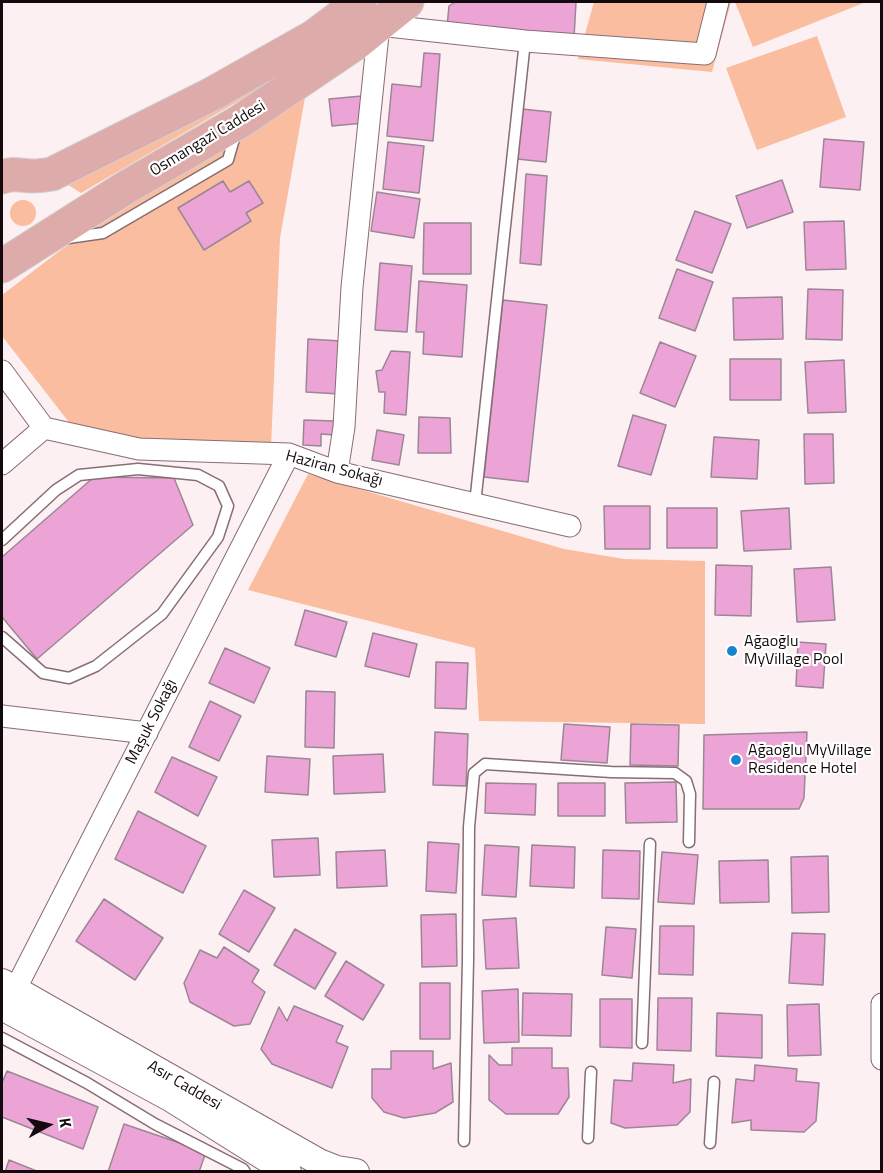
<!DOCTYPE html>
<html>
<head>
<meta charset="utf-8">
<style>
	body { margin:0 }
	#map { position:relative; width:883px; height:1173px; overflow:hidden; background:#fcf0f3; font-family:"Titillium Web",sans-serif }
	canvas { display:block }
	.frame { position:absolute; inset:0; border:3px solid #130a0d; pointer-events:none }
	.north { position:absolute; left:18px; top:1095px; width:60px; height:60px; -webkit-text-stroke:4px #fff; paint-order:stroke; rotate:82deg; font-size:16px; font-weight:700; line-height:24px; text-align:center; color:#130a0d }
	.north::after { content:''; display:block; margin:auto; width:21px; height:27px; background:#130a0d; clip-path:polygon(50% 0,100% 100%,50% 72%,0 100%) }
</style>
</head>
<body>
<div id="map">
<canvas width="883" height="1173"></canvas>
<div class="frame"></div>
<div class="north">K</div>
</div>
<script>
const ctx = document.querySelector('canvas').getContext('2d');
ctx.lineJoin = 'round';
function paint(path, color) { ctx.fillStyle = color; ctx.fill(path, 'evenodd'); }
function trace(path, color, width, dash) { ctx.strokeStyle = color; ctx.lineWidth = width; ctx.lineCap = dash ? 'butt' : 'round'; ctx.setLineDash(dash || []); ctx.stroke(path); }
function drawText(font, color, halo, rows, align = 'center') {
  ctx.font = font + ' "Titillium Web",sans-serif'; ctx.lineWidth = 4.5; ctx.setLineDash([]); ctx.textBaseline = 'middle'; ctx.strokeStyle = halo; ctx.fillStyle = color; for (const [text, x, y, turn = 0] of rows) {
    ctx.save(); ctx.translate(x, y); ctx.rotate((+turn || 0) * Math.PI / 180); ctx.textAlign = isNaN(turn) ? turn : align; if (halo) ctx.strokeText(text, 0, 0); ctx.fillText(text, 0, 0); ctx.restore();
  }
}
paint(new Path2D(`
	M594,2H731L712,72L578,59Z
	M735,2H866L753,47Z
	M364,16L278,78L81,193L62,181Z
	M817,36L846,117L757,150L726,68Z
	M306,92L280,238L271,447L82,439L2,336V295L62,249Z
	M10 213a13 13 0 1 1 26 0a13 13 0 1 1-26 0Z
	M308,474L564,549L624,559L705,561V724L479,721L475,648L248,590Z`), '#fabda0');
const building = new Path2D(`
	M455,2H576L574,38L447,27L449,6Z
	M424,53L440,54L433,141L387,136L392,84L421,87Z
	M362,96L364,123L332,126L329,99Z
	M522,109L551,112L546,162L517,159Z
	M824,139L864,142L860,190L820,187Z
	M388,142L424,146L419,193L383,189Z
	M526,174L547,176L541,265L520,263Z
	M782,180L793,212L747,228L736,196Z
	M223,181L230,192L249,181L263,203L246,213L251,221L204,250L178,208Z
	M377,192L420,199L414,238L371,231Z
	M695,211L731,224L712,273L676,260Z
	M844,221L846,269L806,270L804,222Z
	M424,223H471V274H423Z
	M380,263L412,266L407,332L375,330Z
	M677,269L713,282L695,331L659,318Z
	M419,281L467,285L462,357L423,354L424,332H416Z
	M808,289L843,290L842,340L806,339Z
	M782,297L783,339L734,340L733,298Z
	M503,300L547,305L528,482L484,477Z
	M308,339L341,341L339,394L306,392Z
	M660,342L696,356L675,407L640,393Z
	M391,351L410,352L406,415L384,413L385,392H379L376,371L382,370Z
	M730,359H781V400H730Z
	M844,360L846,412L808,413L805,362Z
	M633,415L666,425L651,475L618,466Z
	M419,417L450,418L451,453H418Z
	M304,420L335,421V435L321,434V446L303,445Z
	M377,430L404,435L399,465L372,460Z
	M804,434H833L834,483L805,484Z
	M714,437L759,440L757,479L711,477Z
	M94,477L174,478L193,525L37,659L2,617V557Z
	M604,506H650V549H605Z
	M667,508H717V548H667Z
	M789,508L791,549L744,551L741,511Z
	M716,565L752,566L751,616L715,615Z
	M831,567L835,620L797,622L794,569Z
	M305,610L347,622L336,657L295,645Z
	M373,633L417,644L409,677L365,666Z
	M798,642L826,644L823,688L796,686Z
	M225,648L270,668L254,703L209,683Z
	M436,662L468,663L466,709L435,708Z
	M306,691L335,692L334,748L305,747Z
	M210,701L241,716L219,761L189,747Z
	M564,724L610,727L607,763L561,760Z
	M631,724L679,725L678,766L630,765Z
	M435,732L468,734L466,786L433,785Z
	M807,732L804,798L799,809H703L704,735Z
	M383,754L385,792L334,794L333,756Z
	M267,756L310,759L308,795L265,792Z
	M172,757L217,777L198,816L155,792Z
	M676,782L677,822L626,823L625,783Z
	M486,783L536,784L535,815L485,813Z
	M558,783H605V816H558Z
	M138,811L206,846L183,893L115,859Z
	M318,838L320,875L274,877L272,840Z
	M428,842L459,844L456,893L426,891Z
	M485,845L519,847L516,897L482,895Z
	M532,845L575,847L574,888L530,886Z
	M385,850L387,886L337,888L336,852Z
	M603,850L640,851L639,899L602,898Z
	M662,852L698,855L694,904L658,902Z
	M828,856L829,912L792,913L791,857Z
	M768,860L769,902L720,903L719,861Z
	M244,890L275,908L249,952L219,934Z
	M104,899L163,938L135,980L76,941Z
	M456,914L457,966L422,967L421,915Z
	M516,918L519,968L486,969L483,920Z
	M660,926H694L693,975L659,974Z
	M606,927L636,929L632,978L602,975Z
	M295,929L336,953L315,989L274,965Z
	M792,933L825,934L823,985L789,983Z
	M224,947L259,970L252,982L265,992L250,1024L234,1026L190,1002L184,983L200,950L217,958Z
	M346,961L384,985L363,1020L325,996Z
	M420,983H450V1039H420Z
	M518,989L519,1042L484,1043L482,991Z
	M523,993L572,994L571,1036L522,1035Z
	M658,998H692L691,1051L657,1050Z
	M600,999H632V1048L600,1047Z
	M819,1004L821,1055L788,1056L787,1005Z
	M294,1006L343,1026L336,1042L348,1047L332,1088L272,1064L261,1049L279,1007L287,1021Z
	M717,1013L762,1015V1058L716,1056Z
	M512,1048H552V1068H568L569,1097L558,1114H506L489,1100V1055L499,1065H512Z
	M391,1051H433V1069L451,1063L453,1102L435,1113L404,1118L384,1112L372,1098V1069H391Z
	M633,1063L674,1065L673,1083L691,1079L690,1112L677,1125L625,1128L611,1123L614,1080L632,1081Z
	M755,1065L797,1069L796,1081L819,1083L816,1121L804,1132L751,1130V1120L732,1123L736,1079L754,1081Z
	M7,1071L98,1107L83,1149L2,1117V1083Z
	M124,1124L206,1152L199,1172H108Z
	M9,1160L39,1172H5Z`);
paint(building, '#eca4d7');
trace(building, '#9c8695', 1.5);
const service = new Path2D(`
	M68,238L103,233L228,160L236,132
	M475,504L525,41
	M2,540L56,490L79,475L138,469L198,475L219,486L228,506L218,537L162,614L96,666L69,678L43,673L2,637
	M2,1038L87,1083L155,1124L243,1169L245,1172
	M642,1043L650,844
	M588,1138L591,1072
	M464,1141L468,960L469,827L474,773L485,764L611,772L675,773L686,781L690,794L689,842
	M710,1143L714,1082`);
const minor = new Path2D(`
	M2,371L44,428
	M2,464L44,428L139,449L289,454L337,472L570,526
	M337,472L344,427L352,287L379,25L525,41L705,54L718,2
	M2,716L147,733
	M15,990L289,454
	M882,1004V1059`);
const tertiary = new Path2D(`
	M2,982L319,1162L337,1169L356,1172
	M2,1007L170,1098L288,1172`);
const primary = new Path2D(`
	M2,177C14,172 20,176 32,176C38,176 46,175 52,174L210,95L313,37L360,2
	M2,266L125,188L239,122L359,41L407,2`);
trace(service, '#886d74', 13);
trace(minor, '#886d74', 23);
trace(tertiary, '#886d74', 28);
trace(primary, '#d0cecf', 35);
trace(service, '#fff', 10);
trace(minor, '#fff', 21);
trace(tertiary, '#fff', 26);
trace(primary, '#ddacaa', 33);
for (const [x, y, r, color] of [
	[732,651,6,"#1a83cd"],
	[736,760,6,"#1a83cd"]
]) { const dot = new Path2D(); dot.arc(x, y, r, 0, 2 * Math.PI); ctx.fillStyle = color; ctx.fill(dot); trace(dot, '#fff', 2); }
drawText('16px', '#130a0d', '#fff', [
	["Osmangazi Caddesi",208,139,-31],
	["Haziran Sokağı",334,469,15],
	["Maşuk Sokağı",152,722,-63],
	["Asır Caddesi",184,1086,30]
]);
drawText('16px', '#130a0d', '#fff', [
	["Ağaoğlu",744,642],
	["MyVillage Pool",744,660],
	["Ağaoğlu MyVillage",748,751],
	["Residence Hotel",748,769]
], 'left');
</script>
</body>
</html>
